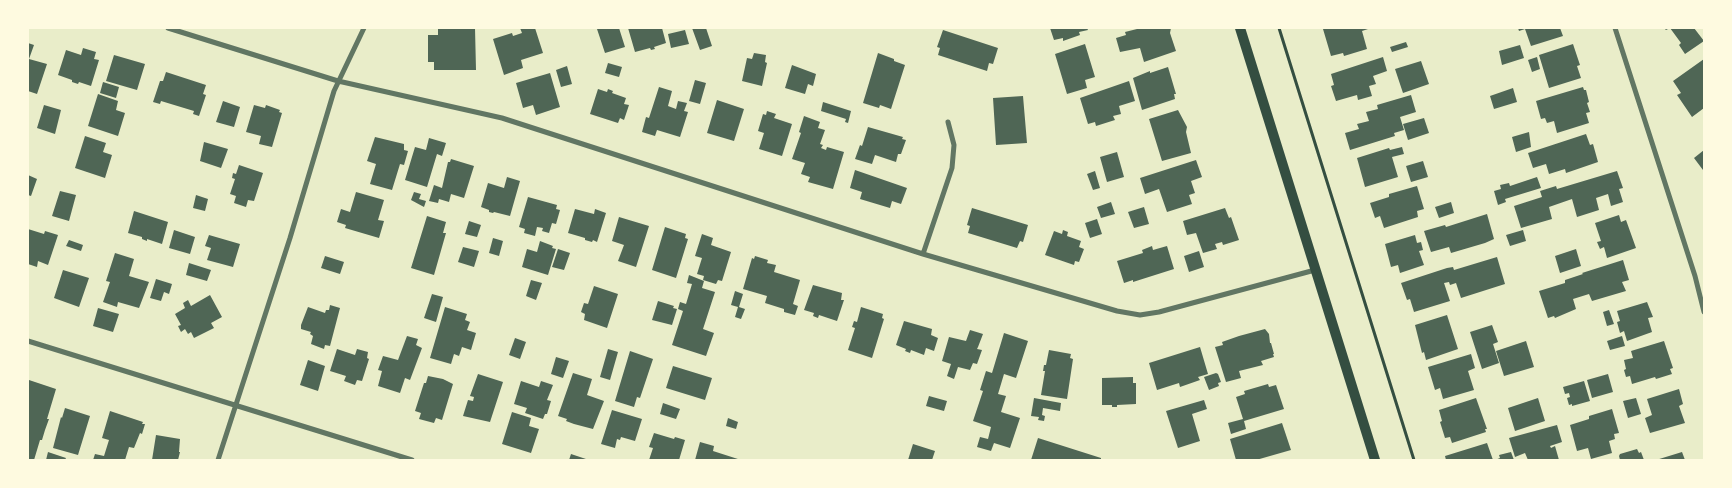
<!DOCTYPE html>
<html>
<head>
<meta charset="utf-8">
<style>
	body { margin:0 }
	#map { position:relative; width:1732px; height:488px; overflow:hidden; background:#e9edc9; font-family:Montserrat,sans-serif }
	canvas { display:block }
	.frame { position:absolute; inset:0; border:29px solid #fefae0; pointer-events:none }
</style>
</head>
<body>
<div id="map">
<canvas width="1732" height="488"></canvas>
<div class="frame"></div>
</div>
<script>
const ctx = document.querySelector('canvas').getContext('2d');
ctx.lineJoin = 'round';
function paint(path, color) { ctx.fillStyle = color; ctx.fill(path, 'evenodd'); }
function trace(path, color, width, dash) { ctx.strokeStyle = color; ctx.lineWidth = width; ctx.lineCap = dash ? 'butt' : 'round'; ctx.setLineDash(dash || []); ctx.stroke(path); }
paint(new Path2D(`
	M475,28L476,70H434V62H428V35H438V29Z
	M520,28H535L543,53L521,60L523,68L504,75L493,39L512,33L513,36L522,33Z
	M603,28H619L625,47L605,53L597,29Z
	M628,28H662L666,43L654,47L655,49L651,50L650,48L635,52Z
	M692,28H706L712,46L700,50Z
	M1050,28H1087L1088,30L1079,32L1080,35L1063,41V38L1054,40Z
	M1141,28H1171L1170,33L1176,51L1144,62L1140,48L1120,52L1116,38L1126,35L1125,32Z
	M1328,28H1371L1362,31L1367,49L1344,56L1343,53L1331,56L1323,29Z
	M1518,28H1560L1563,36L1531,46L1525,29L1519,31Z
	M1664,28H1694L1704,41L1685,54L1679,45L1681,43L1670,28L1666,30Z
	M685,30L689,44L671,48L668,34Z
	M943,30L998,48L993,64L989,63L987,71L938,55L940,48L937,47Z
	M1406,42L1408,47L1392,52L1390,47Z
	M28,43L34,45L29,59L47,64L37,94L28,91Z
	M1085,44L1095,77L1085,80L1087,88L1067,94L1055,54Z
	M1573,44L1580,65L1577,66L1581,78L1549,88L1539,55Z
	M1520,45L1524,58L1502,65L1499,51Z
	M83,48L96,52L94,59L99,60L91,86L79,82L78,84L72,82V80L58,75L66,50L81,55Z
	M754,53L766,55L765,62L767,63L762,86L742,81L747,58L752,59Z
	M878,53L894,59V61L905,65L891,109L880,105L879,108L863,103Z
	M114,55L145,64L137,90L106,81Z
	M1383,57L1387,71L1373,76L1376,84L1369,86L1372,96L1358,100L1357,95L1336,101L1331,86L1334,85L1331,74Z
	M1537,57L1540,69L1532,72L1528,60Z
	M1704,59V108L1692,117L1677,95L1681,93L1673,81Z
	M1421,61L1429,84L1403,93L1395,69Z
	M608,63L622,67L619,77L605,73Z
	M792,65L816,74L813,86L808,84L805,94L785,88Z
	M567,66L572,84L561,87L556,70Z
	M1168,67L1176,94H1174L1175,99L1142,110L1133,78L1150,71V73Z
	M166,72L206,85L203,94L206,95L199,116L193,114L194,111L161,101L160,104L153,102L160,81H163Z
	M550,73L560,107L536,115L533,105L523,108L516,83Z
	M695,80L706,83L700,104L689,101Z
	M1129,81L1135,101L1119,106L1121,114L1113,116L1115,120L1096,126L1095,122L1088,124L1080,98Z
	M103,82L119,87L116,98L100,93Z
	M659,87L672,91L668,106L676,109L678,101L687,103L684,111L688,112L680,137L657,130L655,136L642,132L646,117L649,118Z
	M1583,87L1584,90H1586L1589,102L1587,103L1590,112L1586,113L1589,123L1557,133L1554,121L1547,123L1545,118L1541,119L1536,101Z
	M1513,88L1517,102L1494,109L1490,96Z
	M598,89L607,92L608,89L613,91L612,93L626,98L624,104L629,105L624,120L620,118L618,123L590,114Z
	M98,94L118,101L116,110L125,113L118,136L88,126Z
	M1411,95L1416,112L1400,117L1404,130L1394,133L1395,136L1350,150L1345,133L1359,129L1357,124L1369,121L1366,112L1378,109L1377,105Z
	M1023,96L1027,143L996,145L993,98Z
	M717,100L744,109L734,141L707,133Z
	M223,101L240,107L234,127L216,122Z
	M823,102L851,111L848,123L845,122L846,119L821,111Z
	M44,105L61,110L55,134L37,128Z
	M254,105L265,108L266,105L280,110L279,112L282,113L272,147L259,144L261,136L246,132Z
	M1178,110L1187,127L1186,132L1191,153L1162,161L1149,119Z
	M767,111L776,114L774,118L792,124L782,156L759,149L764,133L758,131L763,114L766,115Z
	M804,116L820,122L818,128L825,130L820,144L823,145L821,148L826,150L827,147L844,152L833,189L808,182L810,177L801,174L805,163L792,159L801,133L799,132Z
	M1424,118L1429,133L1408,140L1403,124Z
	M868,127L903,137L902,139L906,140L901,154H898L896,162L875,155L872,164L855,159L860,145L862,146Z
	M1529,132L1531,147L1516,152L1512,137Z
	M1586,134L1590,145L1593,144L1598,162L1566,173L1565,169L1549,174L1546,164L1533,168L1528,153Z
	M85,136L106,143L103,152L112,155L105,178L75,168Z
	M375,137L404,144V150L408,151L404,165L400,164L392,190L370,184L376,164L367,161Z
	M429,138L446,143L442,156L437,154L427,187L405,180L415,147L426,150Z
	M204,142L228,149L221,168L200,161Z
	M1402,147L1404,154L1392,157L1398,177L1365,187L1357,158L1389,148L1390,150Z
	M1704,150V169L1703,170L1694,158Z
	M1117,152L1124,177L1107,182L1100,157Z
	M451,159L474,166L464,198L451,194L449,202L439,199L438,203L429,201L434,185L442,188L448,162H450Z
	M1196,160L1202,177L1191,181L1195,193L1189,195L1192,204L1167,212L1159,189L1145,194L1140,178Z
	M1423,161L1428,177L1411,182L1406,166Z
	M239,165L263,173L254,201L248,200L246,207L234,203L236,196L230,194L235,179L232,178L233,173L236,174Z
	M855,170L907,188L901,204L892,201L890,208L860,199L862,192L850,188Z
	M1095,171L1100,188L1093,190L1087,174Z
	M1617,171L1623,188L1619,189L1623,202L1611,206L1608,194L1596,198L1599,210L1577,217L1572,199L1549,207L1552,219L1521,228L1514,206L1542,197L1540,191L1556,186L1557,189Z
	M28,175L37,179L31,196L28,195Z
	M507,177L520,181L510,216L494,212L493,213L489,212V210L481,207L488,183L504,188Z
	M1537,177L1541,188L1505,199L1506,202L1498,205L1494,191L1501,189L1500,185L1509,183L1510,186Z
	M1417,186L1424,209L1417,211L1418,217L1384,228L1380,216L1375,218L1370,203L1389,197V194Z
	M60,191L76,195L69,221L52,216Z
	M356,192L384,200L378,220L384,221L379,238L345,228L346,225L337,222L341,209L350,212Z
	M414,192L421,194L419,199L426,201L424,207L411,200Z
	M196,195L208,199L205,211L193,208Z
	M528,197L557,205L556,209L560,210L556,224L552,223L549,233L542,231L543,228L537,227L535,236L524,233L525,229L519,227Z
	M1111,202L1115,214L1101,218L1097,207Z
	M1451,202L1454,213L1439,218L1435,207Z
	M1144,207L1149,224L1134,228L1128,212Z
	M972,208L1028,225L1023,242L1020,241L1017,248L968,233L970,226L967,225Z
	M1225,208L1229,218L1231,217L1239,240L1223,245L1222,242L1215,244L1217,249L1203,253L1196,233L1187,235L1183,221Z
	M575,209L594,214L595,209L606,213L597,242L593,240L592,242L585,240V238L568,233Z
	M134,211L168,222L162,244L147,239V241L142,239V237L128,233Z
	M1487,214L1494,239L1485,243L1451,253L1449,247L1431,252L1424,231L1445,225L1446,227Z
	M1619,215L1621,222L1626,220L1636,248L1607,258L1604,247L1600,249L1597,242L1601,241L1595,223Z
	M427,216L446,222L443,233H446L434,275L411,268Z
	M619,217L649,226L636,267L618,261L624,245L612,241Z
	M1097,219L1102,234L1090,238L1085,223Z
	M469,221L481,225L477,237L465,234Z
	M665,227L686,234L685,238L688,239L676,278L652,270Z
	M28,229L44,234L45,231L58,235L48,265L38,261L37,267L28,264Z
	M174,230L195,237L190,254L169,248Z
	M1063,230L1068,232L1067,236L1081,241L1079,247L1084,249L1079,262L1075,261L1074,265L1045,255L1054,231L1062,234Z
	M1523,230L1526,241L1510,246L1506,235Z
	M702,234L713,238L711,245L731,252L722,281L718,280L716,284L703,280L704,276L697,274L702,258L695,256Z
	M209,235L240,244L233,267L207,260L211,248L205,246Z
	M1415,235L1417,243L1421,242L1423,250L1419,251L1424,265L1400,273L1398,265L1391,267L1385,244Z
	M493,238L503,241L499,256L489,253Z
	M69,240L83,245L81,251L66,246Z
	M540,241L553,246L552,248L556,249L548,275L522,267L527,249L537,252Z
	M1152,246L1153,250L1167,246L1174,269L1133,282V280L1124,283L1117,261L1143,253L1142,250Z
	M463,247L479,251L474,267L458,262Z
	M558,249L570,253L564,270L552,267Z
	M1576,249L1581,266L1560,273L1555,256Z
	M1199,251L1204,267L1189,272L1184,256Z
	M115,253L134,259L129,276L149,282L139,308L118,302L117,307L103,302L110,282L106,281Z
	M325,256L344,262L340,274L321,268Z
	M755,256L768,260L767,263L776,265L774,272L800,280L793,304L798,306L795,315L784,312V309L765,303L767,296L743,289L752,258L754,259Z
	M1497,257L1505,284L1461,298L1456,283L1450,285L1449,282L1444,283L1450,301L1414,312L1410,299L1407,300L1401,283L1447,268L1453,267L1454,270Z
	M1623,260L1629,280L1622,282L1626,291L1592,301L1589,294L1573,299L1576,309L1555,318L1554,316L1548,318L1539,291L1565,283V280L1583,274L1582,273Z
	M189,263L211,270L207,281L186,275Z
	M63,270L89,278L79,307L54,298Z
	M689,275L704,281L702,288L715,292L703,329L714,333L706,356L672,345L683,311L678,309L680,302L686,304L692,284L687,283Z
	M156,279L172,284L169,294L164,292L161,301L150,298Z
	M531,280L542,283L536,300L526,296Z
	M813,285L842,293L841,300H844L837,321L819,315L818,318L813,316L814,313L804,310Z
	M594,286L618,294L607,328L584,320L585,314L581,312L584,303L588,304Z
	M735,291L743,294L739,307L745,309L741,319L735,317L738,307L731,305Z
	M432,294L443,297L436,322L424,318Z
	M210,295L222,317L211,323L214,328L194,338L191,332L188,334L185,329L181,332L178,326L181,325L175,314L185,308L183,303L188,300L191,306Z
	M658,301L674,306L673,308L677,309L672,325L652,320Z
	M1647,302L1653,317L1648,318L1652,332L1627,341L1624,331L1620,333L1617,322L1620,321L1617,311Z
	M330,305L340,308L330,346L325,345L324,349L311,344L313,336L310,334L311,332L301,329V325L308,307L325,313L326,310H329Z
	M445,307L467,314L465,320L470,322L467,330L476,333L471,350L462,347L459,356L454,354L451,364L430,358Z
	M861,307L883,314L882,318L884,319L872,358L848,350L855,328L852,327L854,321L857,322Z
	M98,308L119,314L113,332L93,326Z
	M1609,310L1614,324L1607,326L1603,312Z
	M1447,315L1458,349L1426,360L1424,352L1422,353L1415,325Z
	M904,321L932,329L931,335L938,338L934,351L926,348L924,355L911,350L910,353L905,351L906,349L896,345Z
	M1492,325L1498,342L1493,344L1499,363L1482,369L1470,332Z
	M1265,329L1269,334L1270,343H1271L1274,354H1273L1274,357L1261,361L1263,365L1239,371L1241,378L1226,382L1215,347L1223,345L1222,342L1239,336Z
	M970,330L983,334L978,347L977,349L982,350L977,364L973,363L970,370L958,367L954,379L947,376L951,364L942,361L949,337L966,341Z
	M1004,333L1028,341L1016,378L1004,374L998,394L1006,396L1001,412L1020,418L1010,448L994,443L991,451L977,447L980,437L988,439L991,427L973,421L983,391L980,390L986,371L992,373Z
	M407,336L418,339L416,345L422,348L410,380L405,378L400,393L378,386L382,371L378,370L383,356L398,360Z
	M1622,336L1625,346L1610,350L1607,341Z
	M515,338L526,342L520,359L509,355Z
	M1526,341L1534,367L1504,376L1496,351Z
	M1664,341L1673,368L1670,369L1672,374L1656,379L1655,377L1632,384L1630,376L1626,377L1624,370L1626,369L1624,360L1633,358L1631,351Z
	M1200,347L1208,374L1198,377L1200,380L1180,387L1179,383L1157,390L1149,363Z
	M337,349L355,355L357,349L368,352L367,358L369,359L362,381L357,380L355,385L344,381L346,376L330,371Z
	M608,349L618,352L610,380L600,377Z
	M1049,350L1071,354L1070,358L1073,359L1067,399L1041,395L1045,371H1043L1044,365H1046Z
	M630,351L653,359L640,398L637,397L634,407L615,401Z
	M1471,354L1475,368L1468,371L1474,390L1443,399L1440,388L1435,390L1428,367Z
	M556,357L569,361L563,378L551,374Z
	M308,360L325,366L318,391L300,385Z
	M673,366L712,378L705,400L666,388Z
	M573,373L592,379L587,395L604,401L593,429L574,424L566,421L567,419L558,416Z
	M1216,373L1218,374L1221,382L1218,383L1219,386L1209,390L1204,377Z
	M478,374L503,382L490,422L463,416L468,400L473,401L474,397L470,396Z
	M1608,374L1613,392L1592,398L1587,380Z
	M428,376L443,379L453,384L442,420L436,418L434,423L419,419L421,413L415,411L424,383H426Z
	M1133,377V383H1136V404L1117,405V407H1112V405H1102V378Z
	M29,380L56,389L47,419H49L45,430L42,440H40L34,460H28Z
	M521,381L539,387L541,381L553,385L547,400L551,401L547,414H545L543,419L525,413L527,408L514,404Z
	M1584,381L1590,401L1572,406V404L1569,405L1567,398L1570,397L1569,393L1565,394L1563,387Z
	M1268,384L1269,387L1276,385L1284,409L1244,421L1246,429L1231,434L1228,423L1243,419L1236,397L1245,394L1244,391Z
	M1679,389L1683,404L1679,406L1685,423L1650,433L1645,418L1652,415L1647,399Z
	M929,396L947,401L944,411L926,406Z
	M1034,398L1061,403L1060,411L1043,408L1042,415L1045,416L1044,421L1038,420L1039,417L1031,416Z
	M1476,398L1487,429H1485L1486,432L1452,443L1450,437L1445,438L1440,422L1442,421L1439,410Z
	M1538,398L1545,421L1515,431L1508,408Z
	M1636,398L1641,414L1628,418L1623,401Z
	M1204,400L1207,409L1192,414L1200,441L1178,448L1166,411Z
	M663,403L680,409L676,419L660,414Z
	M65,408L90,416L78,455L53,448L61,417L62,418Z
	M1612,409L1619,433L1614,434L1615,439L1609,441L1612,453L1591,459L1588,448L1577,451L1570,425L1589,419V416Z
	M612,410L642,419L635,441L621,437L620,440L617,439L615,448L601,444Z
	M110,411L143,422L142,424H145L142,434L140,433L134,448L129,447L125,460H93L95,454L104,456L109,440L102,438Z
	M512,412L531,418L529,426L539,429L531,453L502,444Z
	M728,418L738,422L736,429L726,426Z
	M1282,423L1291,450L1256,460H1236L1230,439Z
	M1557,425L1562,442L1550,446L1551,448L1555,446L1559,460H1528L1525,453L1515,457L1509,438Z
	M654,433L674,439L675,437L685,440L679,460H649L653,448L649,447Z
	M156,435L180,439L179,452H180L178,460H152Z
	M1038,438L1101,458V460H1031Z
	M700,442L714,446L713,451L741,460H695Z
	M1487,443L1493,460H1446L1445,456Z
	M913,444L935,451L932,460H908Z
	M1637,449L1639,453L1641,452L1644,460H1620L1619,456L1620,454Z
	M48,452L66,458L65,460H46Z
	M1511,452L1514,460H1495L1500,458L1499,455Z
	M1682,452L1685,460H1656Z
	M571,454L589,460H569Z`), '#4f6655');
trace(new Path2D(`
	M1279,28L1414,460`), '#344e41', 3);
trace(new Path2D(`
	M168,28L338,81L502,118L923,254L1117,311L1140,315L1159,312L1315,270
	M1615,28L1695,276L1704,312
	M923,254L952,168L954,145L948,122
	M28,341L412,460
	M218,460L290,238L334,91L364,28`), '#617663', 5);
trace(new Path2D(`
	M1240,28L1375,460`), '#344e41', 10);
</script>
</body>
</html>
